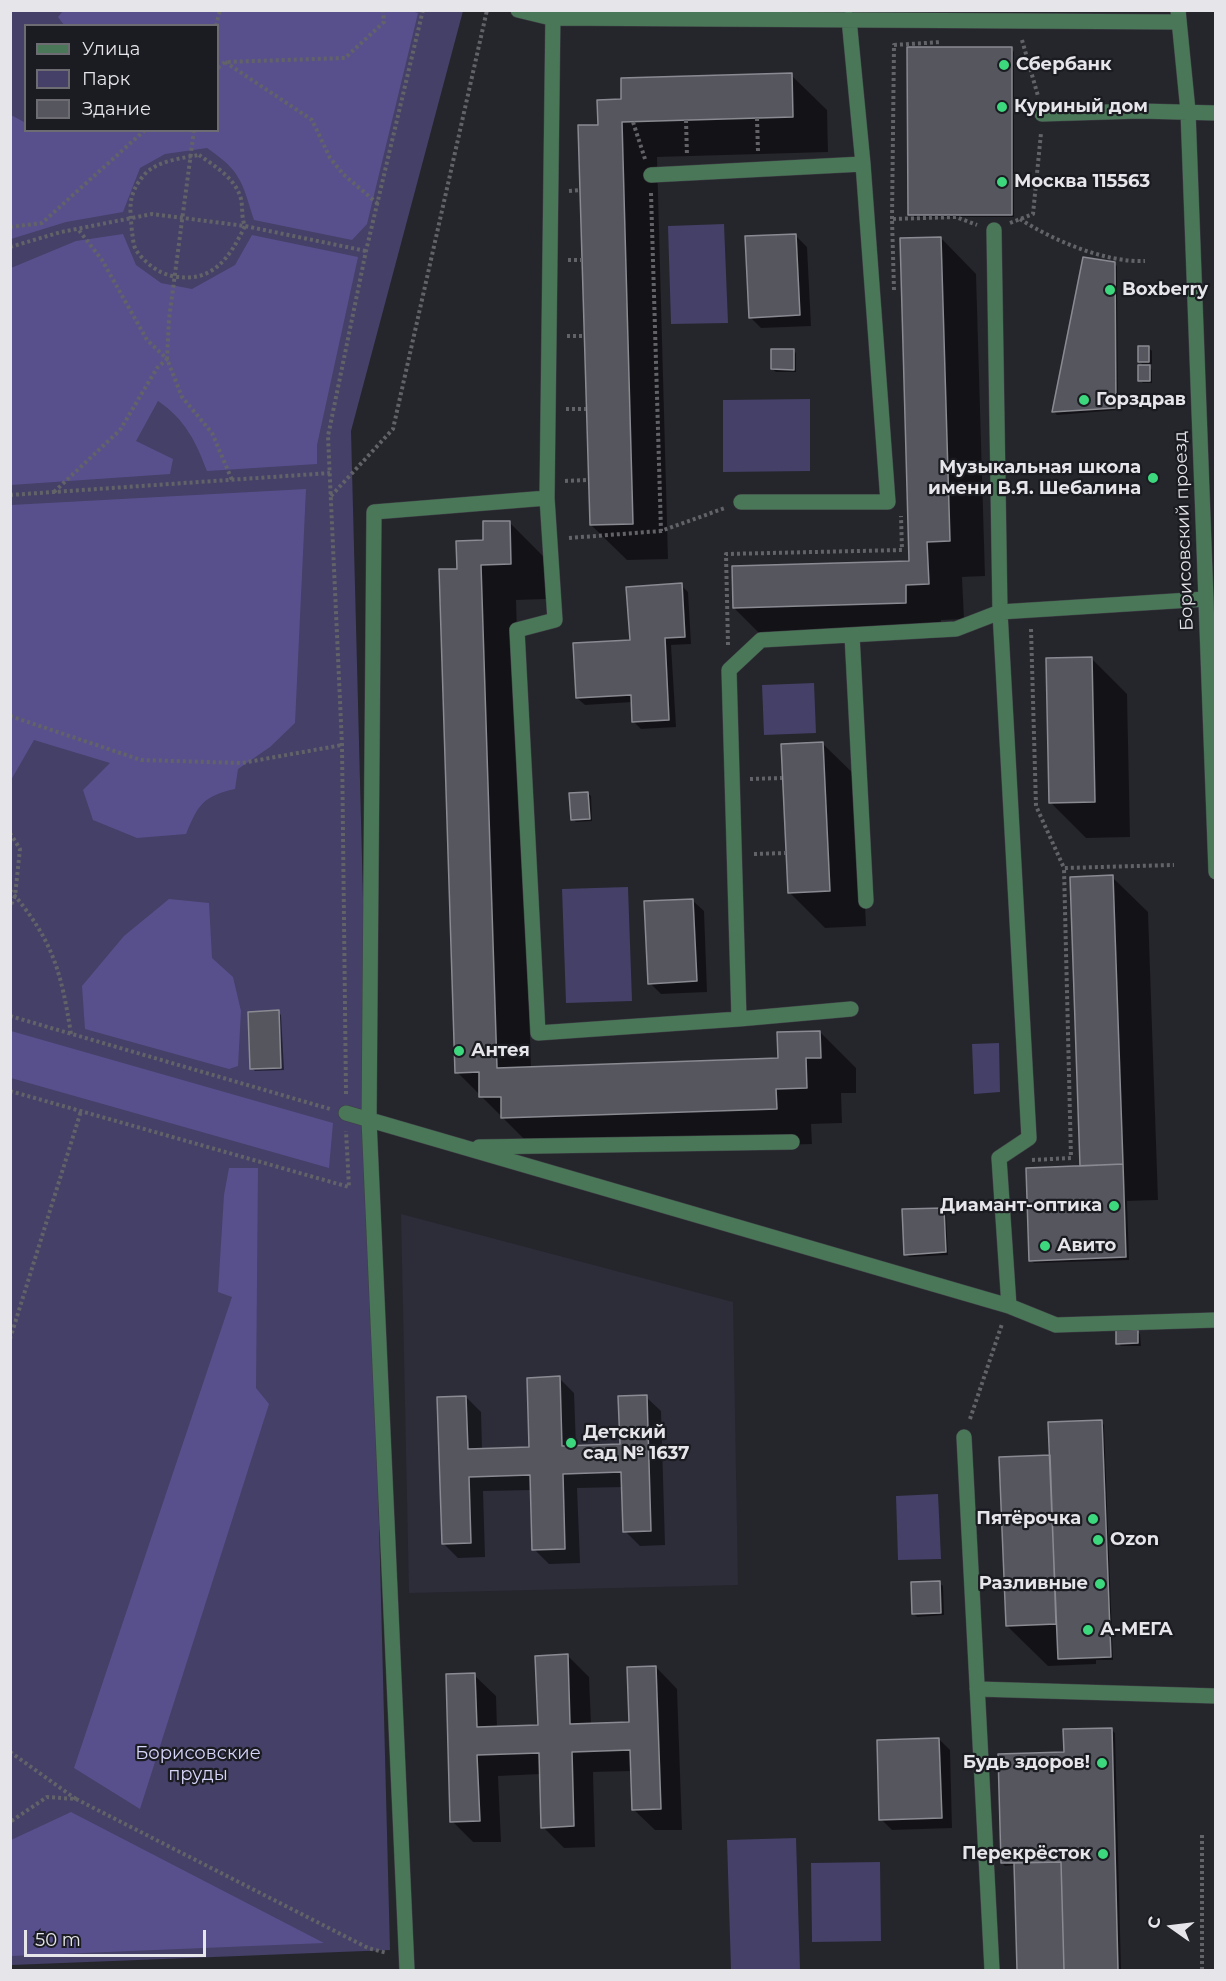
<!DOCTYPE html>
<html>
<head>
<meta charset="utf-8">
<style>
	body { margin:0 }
	#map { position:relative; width:1226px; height:1981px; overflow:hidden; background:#25252c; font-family:Montserrat,sans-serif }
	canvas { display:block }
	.frame { position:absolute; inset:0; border:12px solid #e5e5ea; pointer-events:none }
	.legend { position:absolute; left:24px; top:24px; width:195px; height:108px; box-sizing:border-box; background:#1b1b22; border:2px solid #6c6c72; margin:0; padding:8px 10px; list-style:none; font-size:18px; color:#e5e5ea }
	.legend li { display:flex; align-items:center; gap:12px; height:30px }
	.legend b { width:30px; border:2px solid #6c6c72 }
	.north { position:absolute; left:1142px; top:1897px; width:60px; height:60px; -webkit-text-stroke:4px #1b1b22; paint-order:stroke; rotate:284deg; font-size:16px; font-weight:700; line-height:24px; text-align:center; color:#e5e5ea }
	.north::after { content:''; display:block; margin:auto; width:21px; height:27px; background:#e5e5ea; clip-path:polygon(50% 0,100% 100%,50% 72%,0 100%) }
	.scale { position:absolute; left:24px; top:1930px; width:182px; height:27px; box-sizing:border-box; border:3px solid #e5e5ea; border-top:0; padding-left:8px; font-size:18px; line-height:21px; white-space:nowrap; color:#e5e5ea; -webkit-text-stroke:4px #1b1b22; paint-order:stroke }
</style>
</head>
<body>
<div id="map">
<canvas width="1226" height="1981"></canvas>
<div class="frame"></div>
<ul class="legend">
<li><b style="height:8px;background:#497757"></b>Улица</li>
<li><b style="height:16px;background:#444067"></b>Парк</li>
<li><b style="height:16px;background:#56565e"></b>Здание</li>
</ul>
<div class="north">С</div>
<div class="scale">50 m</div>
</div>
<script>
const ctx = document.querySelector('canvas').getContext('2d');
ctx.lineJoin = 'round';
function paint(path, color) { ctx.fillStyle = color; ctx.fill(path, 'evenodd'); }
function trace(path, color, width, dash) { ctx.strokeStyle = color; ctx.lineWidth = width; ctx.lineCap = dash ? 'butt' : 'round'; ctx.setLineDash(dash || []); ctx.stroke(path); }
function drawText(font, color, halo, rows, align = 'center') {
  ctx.font = font + ' Montserrat,sans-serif'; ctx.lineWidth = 4.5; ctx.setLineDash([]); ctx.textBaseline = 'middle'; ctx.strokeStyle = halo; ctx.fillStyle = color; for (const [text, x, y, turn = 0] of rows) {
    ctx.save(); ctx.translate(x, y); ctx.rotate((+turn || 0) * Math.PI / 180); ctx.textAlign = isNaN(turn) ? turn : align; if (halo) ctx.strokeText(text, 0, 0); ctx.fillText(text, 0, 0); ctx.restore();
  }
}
paint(new Path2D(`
	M401,1214L733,1302L738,1585L409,1593Z`), '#2d2d3a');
paint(new Path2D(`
	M11,11H463L351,431L390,1950L12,1965L11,1970ZM26,26H218V130H26Z
	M724,224L728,323L671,324L668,226Z
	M810,399V471L723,472V400Z
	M814,683L816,733L764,735L762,685Z
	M628,887L632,1001L566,1003L562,889Z
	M999,1043L1000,1092L974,1094L972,1044Z
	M938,1494L941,1559L898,1560L896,1496Z
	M796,1838L800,1970H731L727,1840Z
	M880,1862L881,1941L812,1942L811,1863Z`), '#444067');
paint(new Path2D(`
	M407,10L418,13L367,224L352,240L254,220C242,182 241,171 207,148L165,154L140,168L123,212L66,222L11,239V115L24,122L25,118L26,130H218V26L64,25L58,17L63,11Z
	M123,234L136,265L161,283L192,289L235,265L252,235L358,257L317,445V464L207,471C196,442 185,419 158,401L136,441L173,459L170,474L11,485V268L76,241Z
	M306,489L295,723L270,747L238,769L235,789C203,796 198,805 186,834L137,838L93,820L83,790L110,763L34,740L11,780V505Z
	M169,899L209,903L212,958L233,977L241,1011L238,1066L229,1069L85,1029L82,986L124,936Z
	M11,1031L333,1123L329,1168L11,1078Z
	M229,1168H258L256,1388L269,1404L140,1809L74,1768L232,1297L218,1292L224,1195Z
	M71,1812L324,1943L11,1956V1840Z`), '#58508d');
paint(new Path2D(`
	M803,10H830V14L806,15Z
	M1011,48L1014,52V217H912L909,214Z
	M791,75L827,110L828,152L657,157L668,559L627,560L591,525L600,126L622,100Z
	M796,236L807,247L811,326L761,328L750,317Z
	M941,238L976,274L985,576L962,577L964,619L941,620V638L770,644L734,608L910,563Z
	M1114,263L1117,266L1118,410L1057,415L1054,412Z
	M1148,347L1152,351V364H1147L1152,370V383H1143L1140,380L1144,366L1139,361Z
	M793,350L796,353V372H776L772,369Z
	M509,522L545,558L546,599L516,600L531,1068L780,1060L820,1032L856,1068V1093H841L842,1123L811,1124L812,1144L538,1153L457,1072L459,570L485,541Z
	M681,585L688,592L691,644L671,645L676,727L641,729L634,722L633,702L585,705L577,698Z
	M1091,658L1127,694L1130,837L1086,838L1051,803Z
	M823,744L859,779L866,926L825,928L789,892Z
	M587,793L591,796L592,821L576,822L573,819Z
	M1112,877L1148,912L1158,1200L1127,1201L1129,1260L1034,1263L1031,1260L1081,1168Z
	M692,900L704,911L707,992L661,994L650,983Z
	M278,1012L281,1015L284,1070L255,1071L252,1068Z
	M943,1209L946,1212L948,1255L909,1257L906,1254Z
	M1137,1331L1140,1334L1141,1346H1121L1118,1343Z
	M559,1378L574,1393L576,1447L622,1446L646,1397L661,1411L665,1545L640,1546L625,1531L623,1487L577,1488L580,1563L549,1564L534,1549L532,1490L483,1491L485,1557L458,1558L443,1543L466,1397L481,1412L482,1450L531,1449Z
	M1101,1421L1104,1425L1113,1660H1096V1664L1048,1666L1007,1626L1051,1456Z
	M939,1583L943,1586L944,1615L917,1617L913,1613Z
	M568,1656L589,1677L591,1725L630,1723L656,1667L677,1689L682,1830H655L633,1809L632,1771L593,1772L595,1847L564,1848L543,1827L541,1774L498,1776L501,1842H473L452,1821L474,1675L496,1696L497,1728L539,1727Z
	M1112,1730L1115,1733L1121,1970H1019L1016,1865L1005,1866L1002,1863L1065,1753Z
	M939,1739L950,1750L952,1828L892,1830L881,1819Z`), '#0007');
const building = new Path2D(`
	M907,47H1012V215H908Z
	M792,73L793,117L622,122L633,524L590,525L578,125H598L597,100L621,99V78Z
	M796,234L800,315L749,318L745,236Z
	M941,237L950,541L927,542L929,584L906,585V603L733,608L732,566L909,561L900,238Z
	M1083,257L1115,262L1116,408L1052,412Z
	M1138,346H1149V362H1138Z
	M771,349H794V370L771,369Z
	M1138,365H1150V381H1138Z
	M483,521H510L511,564L481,565L497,1068L778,1058L777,1032L820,1031L821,1058H806L807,1088L776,1089L777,1109L501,1118V1097H479V1072L455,1073L439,569H457L456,541L483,540Z
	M682,583L685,637L665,638L669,720L632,722L631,695L576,698L573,643L630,640L626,587Z
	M1092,657L1095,802L1049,803L1046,658Z
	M823,742L830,891L788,893L781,744Z
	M588,792L590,819L571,820L569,793Z
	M1113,875L1123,1164L1080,1166L1070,877Z
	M693,899L697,981L648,984L644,901Z
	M279,1010L281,1068L250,1069L248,1012Z
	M1123,1164L1126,1257L1029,1261L1026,1168Z
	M944,1208L946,1252L904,1255L902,1209Z
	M1116,1330H1138V1343L1116,1344Z
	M560,1376L562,1446L620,1444L618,1396L647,1395L651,1531L623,1532L621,1472L563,1474L565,1549L532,1550L530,1475L469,1477L471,1543L442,1544L437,1397L466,1396L468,1449L529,1447L527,1378Z
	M1102,1420L1111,1657L1058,1659L1048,1422Z
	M1050,1455L1056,1624L1006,1626L999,1457Z
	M940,1581L941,1613L912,1614L911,1582Z
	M568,1654L570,1724L629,1722L627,1667L656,1666L661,1809L632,1810L630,1750L572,1752L574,1826L541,1828L539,1753L477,1755L480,1821L450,1822L446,1674L475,1673L477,1727L538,1725L535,1656Z
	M1112,1728L1118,1970H1064L1061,1862L1001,1863L998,1754L1064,1752L1063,1729Z
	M939,1738L942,1818L879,1820L877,1740Z
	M1061,1862L1064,1970H1017L1014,1863Z`);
paint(building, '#56565e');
trace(building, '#8a8a93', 1.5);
const minor = new Path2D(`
	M518,10L551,18L1177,22
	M1178,10L1188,111L1216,872
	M1042,114L1140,111L1216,113
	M651,175L863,164
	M994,230L1000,612L1029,1138L999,1158L1009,1306
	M547,498L555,620L517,630L538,1033L739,1019
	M741,502H888L863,164L849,19
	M852,635L866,901
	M851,1009L739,1019L729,670L761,640L956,629L1000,612L1206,599
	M346,1113L1009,1306L1056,1325L1216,1320
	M479,1147L792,1142
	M964,1437L992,1970
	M977,1689L1216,1696
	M407,1970L369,1120L374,512L547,498L553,10`);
trace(minor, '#404047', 16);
trace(new Path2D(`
	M216,26L220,10
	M1022,40L1038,96
	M225,62L312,120L330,158L343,174L378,204
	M218,68L225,62L345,58L384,22L383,10
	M757,118L758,151
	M686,120L687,156
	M633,122L645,159
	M194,130L169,319L167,359L182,397L212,433L232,480
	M199,155C215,166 236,179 241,199C243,208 241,217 245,226C229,259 212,284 172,276C158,273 144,262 136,250C133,245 133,237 132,232C130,209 127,195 144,175C156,161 182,158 199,155Z
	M569,191L580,190
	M651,193L661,531
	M892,219L894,45L941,42
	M1020,219C1052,240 1106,263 1145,261
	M1010,223L1033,214L1041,133
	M10,227L42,223L145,130
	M10,247L61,232L152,214L245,226L366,251
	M568,260H582
	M894,290L892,219L956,217L977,225
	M567,336H584
	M566,409H586
	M565,481L588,480
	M54,492L120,430L157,368L167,359L147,340L102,260L78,229
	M10,495L330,473
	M331,496L393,429L487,10
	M569,538L661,531L725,508
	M1031,629L1036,806L1064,868
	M728,645L726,554L902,550L901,516
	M10,716L141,760L242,763L342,745
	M750,779L782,778
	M10,833L20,849L15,896L10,907
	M754,854L786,853
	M10,890C53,940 61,971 71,1034
	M10,1016L330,1109
	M10,1091L349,1187L346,1131
	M346,1094L342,745L328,436L366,251L423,10
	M1032,1160L1071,1158L1064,868L1174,865
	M10,1339L81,1111
	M970,1419L1002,1324
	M10,1752L76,1799L47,1797L10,1822
	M76,1799L368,1948L387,1953
	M1202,1970V1835`), '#626269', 4, [3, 3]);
trace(minor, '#497757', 15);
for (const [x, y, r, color] of [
	[1004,65,6,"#3dd77e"],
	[1002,107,6,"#3dd77e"],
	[1002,182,6,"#3dd77e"],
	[1110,290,6,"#3dd77e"],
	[1084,400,6,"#3dd77e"],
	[1153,478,6,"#3dd77e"],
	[459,1051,6,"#3dd77e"],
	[1114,1206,6,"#3dd77e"],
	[1045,1246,6,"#3dd77e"],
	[571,1443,6,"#3dd77e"],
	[1093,1519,6,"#3dd77e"],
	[1098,1540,6,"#3dd77e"],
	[1100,1584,6,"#3dd77e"],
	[1088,1630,6,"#3dd77e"],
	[1102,1763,6,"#3dd77e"],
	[1103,1854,6,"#3dd77e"]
]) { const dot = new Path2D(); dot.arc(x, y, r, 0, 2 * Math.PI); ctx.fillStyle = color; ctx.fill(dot); trace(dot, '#1b1b22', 2); }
drawText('bold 18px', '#e5e5ea', '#1b1b22', [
	["Сбербанк",1016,65],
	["Куриный дом",1014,107],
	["Москва 115563",1014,182],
	["Boxberry",1122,290],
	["Горздрав",1096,400],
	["Музыкальная школа",1141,468,"right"],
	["имени В.Я. Шебалина",1141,489,"right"],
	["Антея",471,1051],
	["Диамант-оптика",1102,1206,"right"],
	["Авито",1057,1246],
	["Детский",583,1433],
	["сад № 1637",583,1454],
	["Пятёрочка",1081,1519,"right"],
	["Ozon",1110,1540],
	["Разливные",1088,1584,"right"],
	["А-МЕГА",1100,1630],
	["Будь здоров!",1090,1763,"right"],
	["Перекрёсток",1091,1854,"right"]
], 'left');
drawText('18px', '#e5e5ea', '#1b1b22', [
	["Борисовский проезд",1184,531,-92]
]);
drawText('18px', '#d6d5fa', '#1b1b22', [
	["Борисовские",198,1754],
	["пруды",198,1775]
]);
</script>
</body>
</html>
